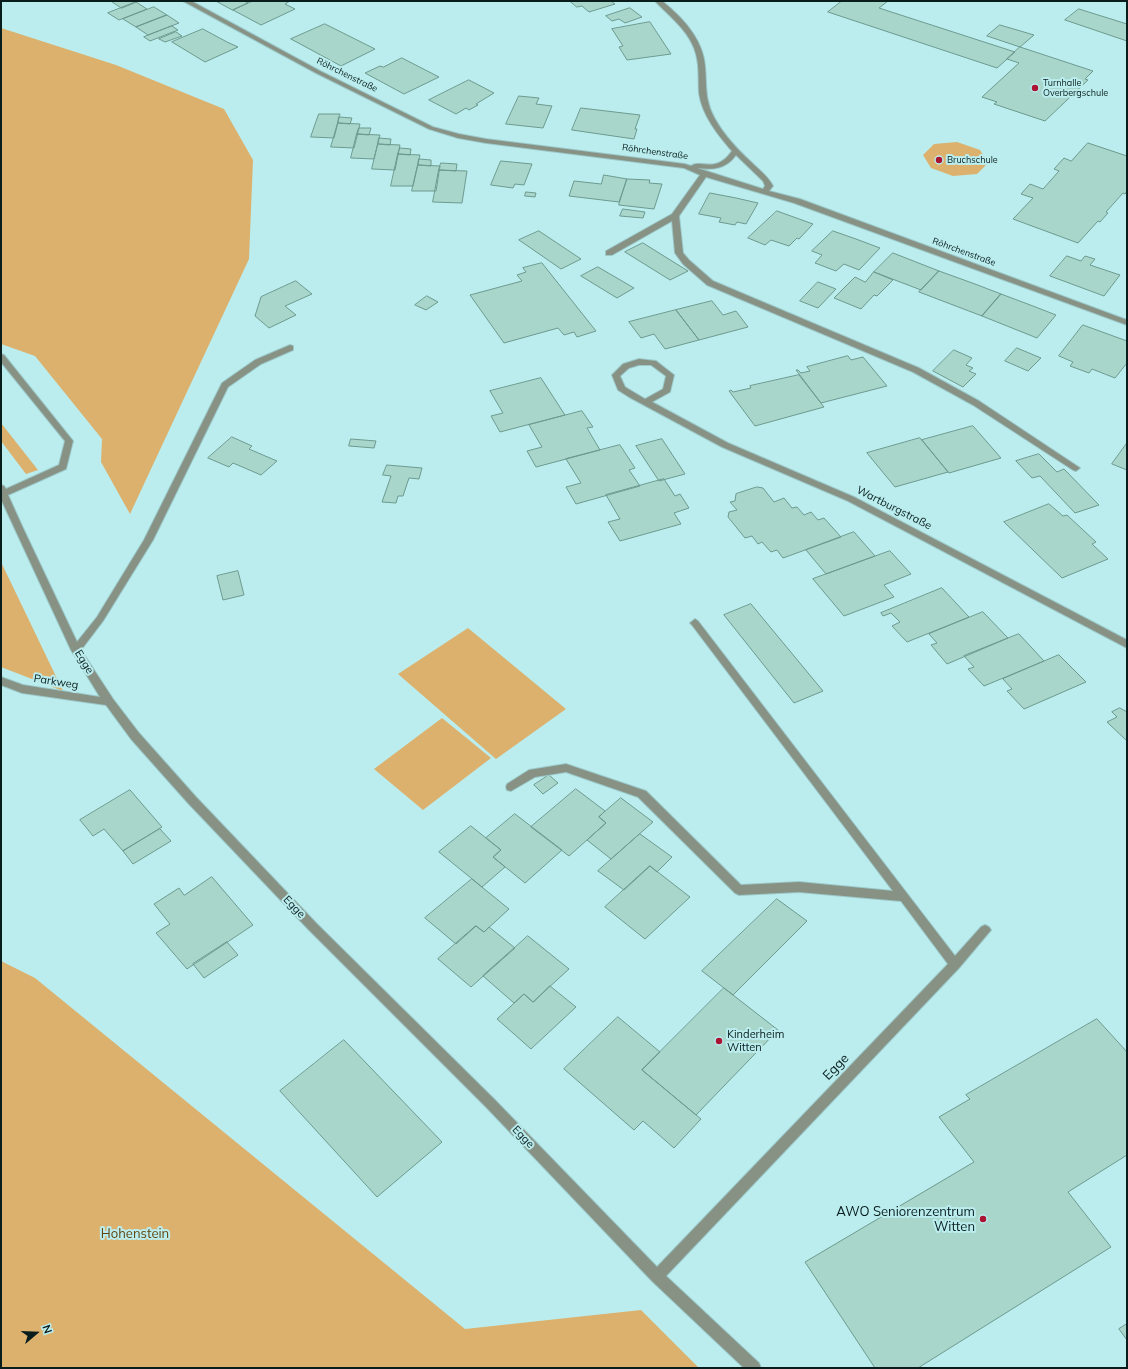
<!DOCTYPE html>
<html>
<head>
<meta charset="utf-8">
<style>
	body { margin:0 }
	#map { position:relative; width:1128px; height:1369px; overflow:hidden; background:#bbedee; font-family:Mulish,sans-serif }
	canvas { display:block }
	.frame { position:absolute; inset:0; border:2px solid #091d1d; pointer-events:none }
	.north { position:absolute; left:16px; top:1313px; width:40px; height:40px; -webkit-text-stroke:3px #bbedee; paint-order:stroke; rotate:71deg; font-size:11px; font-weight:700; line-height:16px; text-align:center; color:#091d1d }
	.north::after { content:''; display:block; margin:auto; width:14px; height:18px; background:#091d1d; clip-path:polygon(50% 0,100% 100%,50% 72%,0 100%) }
</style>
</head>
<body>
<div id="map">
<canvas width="1128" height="1369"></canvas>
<div class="frame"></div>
<div class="north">N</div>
</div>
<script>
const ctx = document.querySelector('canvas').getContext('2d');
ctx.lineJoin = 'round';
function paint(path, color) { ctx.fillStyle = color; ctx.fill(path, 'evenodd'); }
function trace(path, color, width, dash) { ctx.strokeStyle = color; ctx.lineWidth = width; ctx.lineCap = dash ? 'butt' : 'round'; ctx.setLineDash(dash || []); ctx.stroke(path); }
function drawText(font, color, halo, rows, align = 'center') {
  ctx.font = font + ' Mulish,sans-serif'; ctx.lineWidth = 4; ctx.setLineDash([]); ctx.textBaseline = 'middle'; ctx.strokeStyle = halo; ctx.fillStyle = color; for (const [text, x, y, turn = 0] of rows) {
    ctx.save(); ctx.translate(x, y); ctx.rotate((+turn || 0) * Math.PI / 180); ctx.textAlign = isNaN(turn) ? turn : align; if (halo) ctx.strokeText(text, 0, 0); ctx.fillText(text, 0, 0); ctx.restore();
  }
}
paint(new Path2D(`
	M1,28L116,65L224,109L253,160L249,259L130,514L101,462L102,439L35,356L1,344Z
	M957,142L980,150L988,163L977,174L953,176L931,168L923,155L934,144Z
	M1,423L38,470L26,474L1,441Z
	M1,562L63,691L1,667Z
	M468,628L566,709L496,759L398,674Z
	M442,718L491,758L423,810L374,769Z
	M1,961L35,978L465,1329L641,1310L699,1368H1Z`), '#dbb16d');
const building = new Path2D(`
	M111,1H139L122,8Z
	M216,1H244L248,3L233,10Z
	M253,1H290L285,4L295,9L261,25L233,10Z
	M570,1H611L615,4L589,12L582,6L577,7Z
	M842,1H888L879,8L1015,52L997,68L828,12Z
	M136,2L147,9L119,20L108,13Z
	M154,7L167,15L136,27L123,19Z
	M630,8L642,17L625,23L619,19L612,21L606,16Z
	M1079,9L1127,24V41L1065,20Z
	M167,15L179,23L148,35L136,27Z
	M650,22L671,54L627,60L619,47L623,46L612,29Z
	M325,24L375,49L341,66L291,39Z
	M1000,25L1034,35L1020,47L987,36Z
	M172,26L178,30L150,41L144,37Z
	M203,29L227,42L238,47L205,62L172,42Z
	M176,32L182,36L165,42L159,39Z
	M1020,47L1093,71L1085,79L1088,80L1045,121L994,104L997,102L982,97L1019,63L1007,59Z
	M402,58L439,77L404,94L365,73L380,66L383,67Z
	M469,80L494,93L476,104L478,105L469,110L466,108L456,114L429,100Z
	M519,96L539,98L536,104L552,106L543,128L506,124Z
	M581,108L640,115L635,129H637L634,139L572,130Z
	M319,114H340L334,138L311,137Z
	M339,117L352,118L350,124L338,123Z
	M338,123L360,124L354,148L331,147Z
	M359,128H371L369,135L357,134Z
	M357,134L380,135L374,159L351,158Z
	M379,138L391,139L390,145L378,144Z
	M1088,143L1127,156V191L1125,194L1123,193L1106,212L1108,213L1100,222L1098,221L1078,243L1013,219L1033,198L1021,194L1030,184L1043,189L1059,171L1054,169L1064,158L1071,161Z
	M378,144L400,145L395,170L372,169Z
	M400,148L411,149L410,155L398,154Z
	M398,154L420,155L413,186H391Z
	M419,159L431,160V166L418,165Z
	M501,161L532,164L524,185L515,184L513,188L491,185Z
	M441,163L457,164L456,171L439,170Z
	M418,165L440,166L436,191H412Z
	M439,170L467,171L462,203L433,202Z
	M604,175L627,179L619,202L569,196L574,181L601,184Z
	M627,179L650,180L649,183L662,184L654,209L619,205Z
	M526,192L536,193L535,197L525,196Z
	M710,193L736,198L758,203L746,224L737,222L735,225L719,222L721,218L699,214Z
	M623,209L645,212L643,218L620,216Z
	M777,211L813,224L799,239L797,238L789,246L771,240L765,245L748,238Z
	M539,231L581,259L561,269L519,240Z
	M833,231L856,239L880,248L859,270L844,264L836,271L815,263L822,255L812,251Z
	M643,243L688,271L670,280L625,252Z
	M893,253L939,271L921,290L874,272Z
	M1067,256L1081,261L1085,256L1095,259L1090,265L1120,275L1104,296L1050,276Z
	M542,263L596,331L577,337L574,332L564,335L558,328L504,343L470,295L522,281L517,275L526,272L523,268Z
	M598,267L634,288L617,298L581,276Z
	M939,271L975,284L1001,294L982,316L919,292Z
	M874,272L893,280L877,296L874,295L861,309L834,298L855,277L865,282Z
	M296,281L312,294L285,306L296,315L269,328L255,316L261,297Z
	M818,282L836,289L818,308L800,301Z
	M1001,294L1033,306L1056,315L1037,338L982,316Z
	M427,296L438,302L426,310L415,305Z
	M712,301L723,315L736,311L748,327L699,340L676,310Z
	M676,310L699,340L665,349L654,334L641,338L629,322Z
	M1083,325L1127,341V363L1115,378L1092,369L1089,373L1070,366L1073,362L1059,356Z
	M1017,348L1041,358L1028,371L1005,361Z
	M954,350L972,358L966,365L973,368L969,371L976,374L963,387L933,371Z
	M848,356L851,360L863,357L887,386L821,403L796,370H798L801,373L810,371L807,367Z
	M799,375L824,407L755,426L729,391L731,390L733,392L751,388L750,386Z
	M541,378L565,415L500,432L491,416L503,413L490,391Z
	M582,411L593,427L587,428L600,450L536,467L527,451L542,447L529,425Z
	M973,426L1001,458L949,473L922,440Z
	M232,437L252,446L249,449L277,461L261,475L233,463L229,467L208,458Z
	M920,438L948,472L895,487L867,453Z
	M351,439L376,441L374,448L349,446Z
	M662,439L685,474L659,481L636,446Z
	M1127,443V470L1112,464Z
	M620,445L635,468L629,470L640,486L576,504L566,487L581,483L566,459Z
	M1039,454L1057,472L1064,469L1099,505L1075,513L1040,476L1032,478L1016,461Z
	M387,465L422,468L419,479L409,478L403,496H398L396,503L382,502L391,476L383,475Z
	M664,479L675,496L680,494L689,508L674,513L681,524L620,541L608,522L620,519L606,495Z
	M757,487L763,488L774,502L784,498L792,508L797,507L804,515L811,512L818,520L824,518L841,537L783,558L777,550L771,552L762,542L758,544L752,536L745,538L728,517L729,512L737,510L730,502L735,501L736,494Z
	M1049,504L1063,516L1067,515L1096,542L1092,544L1108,559L1062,578L1004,522Z
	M854,532L875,556L826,574L806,550Z
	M890,551L911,574L884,585L894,597L844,616L813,579Z
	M238,571L244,595L223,600L217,576Z
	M942,588L969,617L907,642L892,626L900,622L891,613L883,616L881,613Z
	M751,604L823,691L794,703L724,615Z
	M983,612L1008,638L947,664L931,645L937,643L929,634Z
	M1019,634L1044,661L984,686L968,669L974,667L964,656Z
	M1059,655L1086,682L1024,709L1007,691L1012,689L1003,679Z
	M1120,708L1127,712V741L1107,722L1117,717L1112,712Z
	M549,775L558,783L543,794L534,785Z
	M576,789L605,811L599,817L606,823L569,856L531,827Z
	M130,790L162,827L123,851L104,829L93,836L80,820Z
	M621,798L653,822L611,859L587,840L606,823L599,817Z
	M515,814L562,850L525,883L493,857L501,850L486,838Z
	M471,826L501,850L493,857L505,867L482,887L439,852Z
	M160,829L171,841L133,864L123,851Z
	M640,834L672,857L657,872L650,866L624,890L598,871Z
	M650,866L690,897L645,939L605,907Z
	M212,877L253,925L187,969L156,933L170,924L154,904L179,888L184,895Z
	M472,879L509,909L484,932L476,926L456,944L425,918Z
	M777,899L807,921L733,995L702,971Z
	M476,926L484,932L489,927L515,948L471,987L438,959Z
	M528,936L569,969L533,1002L524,994L514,1003L483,976Z
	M227,942L238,955L204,978L193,964Z
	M550,986L576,1007L531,1049L497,1019L524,994L533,1002Z
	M724,988L778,1030L696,1115L642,1070Z
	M618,1017L660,1052L642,1070L701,1119L674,1148L643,1121L634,1130L564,1069Z
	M1097,1019L1127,1052V1155L1068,1192L1111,1247L918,1368H875L805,1262L974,1162L939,1117L970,1099L966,1095Z
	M344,1040L442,1142L377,1197L280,1091Z
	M1127,1324V1340L1119,1329Z`);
paint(building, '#a8d6cb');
trace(building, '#6d9a8f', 1);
const minor = new Path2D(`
	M183,1H191L320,71L433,127L459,134L486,139L685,164L691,166C701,158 715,175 732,151C718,135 702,115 699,93C698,78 700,63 694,48C686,28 669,16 655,1H662C682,17 703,39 705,66C707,86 704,99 715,119C724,135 737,149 750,161C758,169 768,176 773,186L769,191L800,199L1127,320V325L794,203L706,177L679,216L683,253L689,260L713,281L919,368L979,401L1080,468L1076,471L1073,470L973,405L913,372L707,285L683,264L675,253L672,221L612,255H606V251L672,214L700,175L684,168L486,143L458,138L429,129L316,73ZM736,155L763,181L765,186L763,189L697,168C713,170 726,169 736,155Z
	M290,345L293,346V350L261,364L228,387L153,540L103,621L81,650L113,699L139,733L196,797L317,924L495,1100L657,1267L948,964L901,901L799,892L739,895L735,893L638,797L566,772L535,777L511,791L507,790L506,787L507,784L529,770L566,764L646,791L741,885L799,882L893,891L692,625L690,623L695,619L698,621L955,956L981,927L985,925L989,927L991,930L959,968L666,1276L759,1363L761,1368H744L652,1281L487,1108L309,930L188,803L131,739L106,705L22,693L1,685V677L23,685L100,697L71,650L1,499V485L4,486L6,489L59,465L65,441L1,362V354L4,355L73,441L66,469L8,495L22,526L77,642L97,617L144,540L222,383L255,360Z
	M639,359L656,361L674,375L670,392L652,402L728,443L854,497L1127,640V648L848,501L722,447L629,397L618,390L612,375L623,364ZM639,365H651L666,376L663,389L645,399L625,387L620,376L629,368Z`);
trace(minor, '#9bc8c8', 2);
paint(minor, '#879184');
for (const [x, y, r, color] of [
	[1035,88,4,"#aa1432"],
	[939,160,4,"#aa1432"],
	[719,1041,4,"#aa1432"],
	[983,1219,4,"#aa1432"]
]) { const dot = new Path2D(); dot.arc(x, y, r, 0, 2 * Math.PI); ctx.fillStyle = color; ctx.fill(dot); trace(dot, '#bbedee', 1.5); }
drawText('9px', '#091d1d', '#bbedee', [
	["Röhrchenstraße",347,75,26],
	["Röhrchenstraße",655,152,8],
	["Röhrchenstraße",964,252,20]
]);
drawText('9px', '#091d1d', '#bbedee', [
	["Turnhalle",1043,83],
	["Overbergschule",1043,93],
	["Bruchschule",947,160]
], 'left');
drawText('11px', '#091d1d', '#bbedee', [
	["Wartburgstraße",894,508,27],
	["Egge",84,662,58],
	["Parkweg",56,682,9],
	["Egge",294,907,46],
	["Egge",523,1137,46]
]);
drawText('11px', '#091d1d', '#bbedee', [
	["Kinderheim",727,1035],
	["Witten",727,1048]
], 'left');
drawText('13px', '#091d1d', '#bbedee', [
	["Egge",836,1067,-46]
]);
drawText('13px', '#091d1d', '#bbedee', [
	["AWO Seniorenzentrum",975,1212],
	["Witten",975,1227]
], 'right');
drawText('13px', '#60440d', '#bbedee', [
	["Hohenstein",135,1234]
]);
</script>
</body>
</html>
